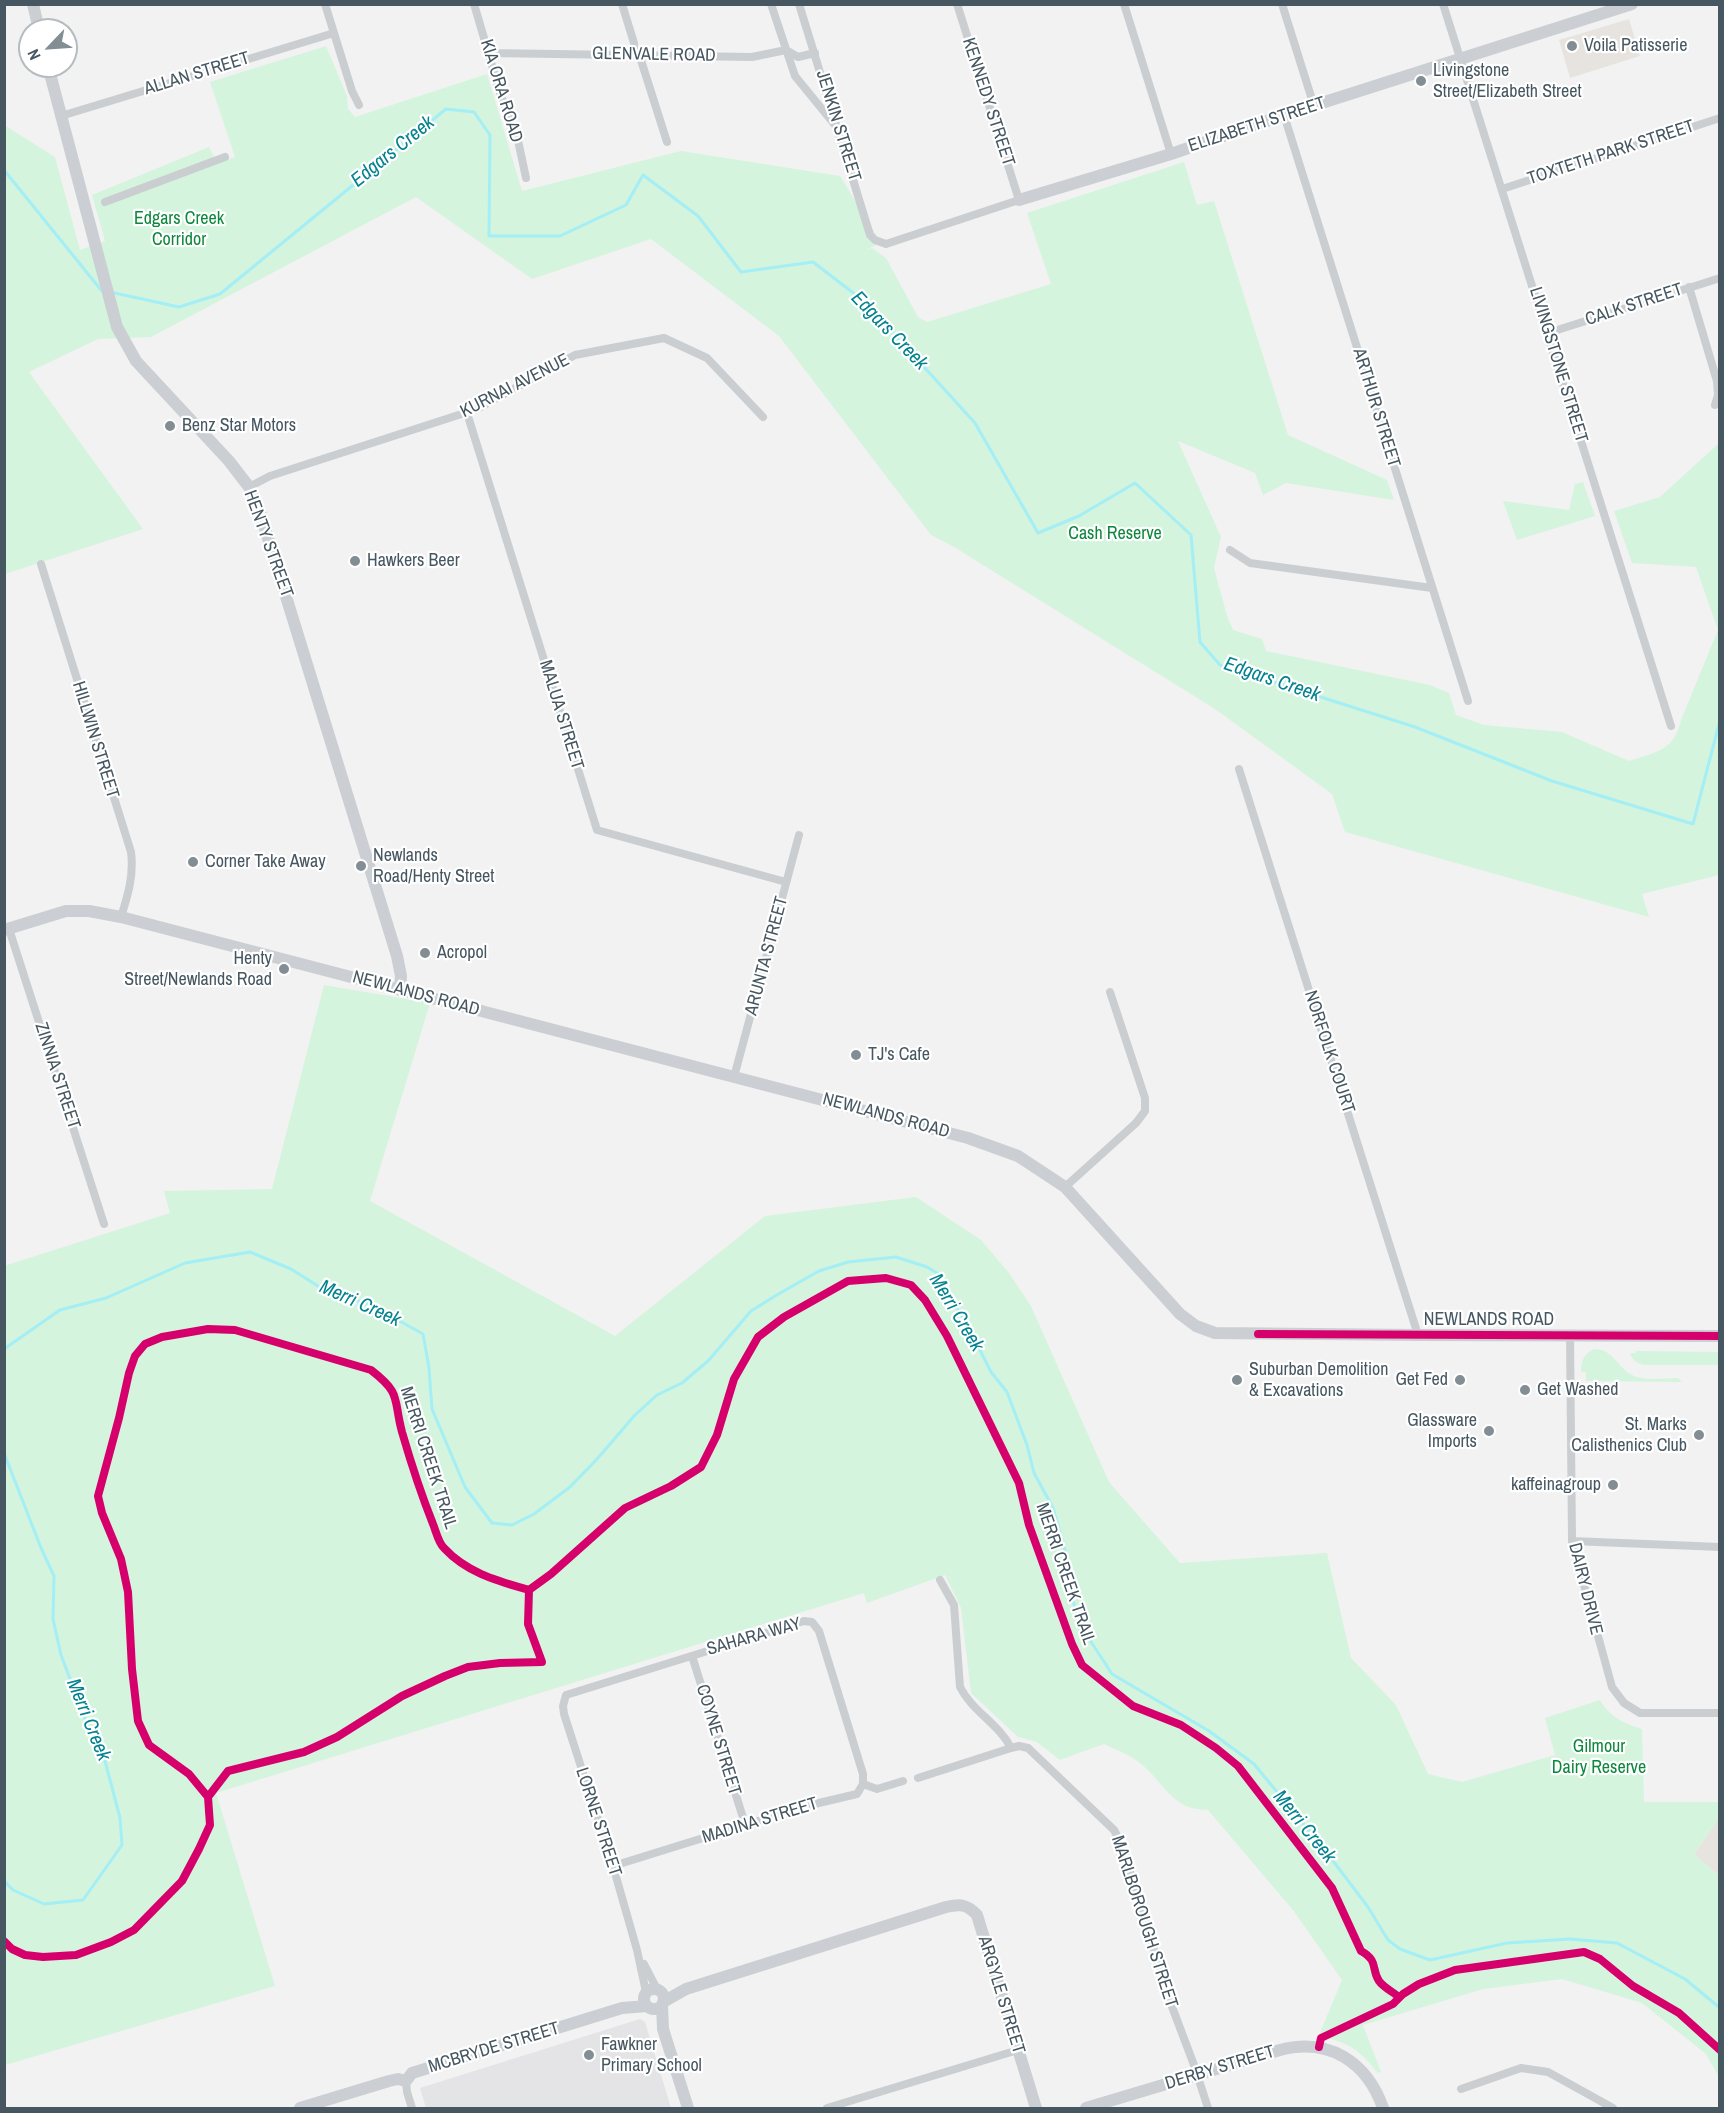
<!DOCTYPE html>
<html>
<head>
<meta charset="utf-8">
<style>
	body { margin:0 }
	#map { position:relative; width:1724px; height:2113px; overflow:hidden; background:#f2f2f2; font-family:"Archivo Narrow",sans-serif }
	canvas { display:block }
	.frame { position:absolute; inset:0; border:6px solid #465761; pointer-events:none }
	.north { position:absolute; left:18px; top:18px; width:60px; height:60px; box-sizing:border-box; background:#fff; border:2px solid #b5bcc0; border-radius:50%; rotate:245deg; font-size:16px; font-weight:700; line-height:24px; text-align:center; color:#465761 }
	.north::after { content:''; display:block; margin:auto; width:21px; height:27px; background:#828d94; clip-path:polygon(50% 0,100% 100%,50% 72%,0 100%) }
</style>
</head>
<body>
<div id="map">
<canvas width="1724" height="2113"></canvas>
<div class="frame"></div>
<div class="north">N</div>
</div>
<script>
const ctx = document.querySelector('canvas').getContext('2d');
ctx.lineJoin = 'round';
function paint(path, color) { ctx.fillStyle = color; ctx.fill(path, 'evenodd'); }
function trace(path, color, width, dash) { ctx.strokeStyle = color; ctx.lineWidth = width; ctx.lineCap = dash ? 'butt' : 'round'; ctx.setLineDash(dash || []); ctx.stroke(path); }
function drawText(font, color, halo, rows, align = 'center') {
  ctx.font = font + ' "Archivo Narrow",sans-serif'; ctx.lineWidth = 4.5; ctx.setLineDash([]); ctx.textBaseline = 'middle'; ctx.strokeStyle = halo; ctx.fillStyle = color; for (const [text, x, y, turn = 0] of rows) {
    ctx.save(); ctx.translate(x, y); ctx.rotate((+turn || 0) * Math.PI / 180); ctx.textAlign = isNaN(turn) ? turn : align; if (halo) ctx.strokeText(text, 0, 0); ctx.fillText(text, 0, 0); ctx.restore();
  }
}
paint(new Path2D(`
	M1629,19L1640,56L1570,78L1559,40Z
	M1719,1818V1876L1694,1854Z`), '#e7e4e0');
paint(new Path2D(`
	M640,2019L645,2022L671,2108H426L420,2088Z`), '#e4e3e5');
paint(new Path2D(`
	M326,46L347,96L348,109L355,117L487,74L522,191L681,151L840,176L881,243L865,250L872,248L886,258L918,317L927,322L1051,284L1027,213L1184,162L1197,205L1214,201L1288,435L1387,480L1394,500L1286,483L1263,495L1255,473L1178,441L1221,537L1214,568L1227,616L1233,630L1262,639L1266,651L1430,685L1449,693L1456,715L1484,725L1562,732L1629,761C1656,752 1674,751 1681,720L1718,630L1696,567L1632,563L1614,511L1660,497L1719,443V875L1642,894L1649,917L1345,832L1332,794L1215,709L954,547L931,535L779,336L651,239L532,279L416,197L151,337L98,339L29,372L143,529L5,574L4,125L55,157L80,250L105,241L92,195L209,147L217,163L235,157L210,82Z
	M1583,482L1595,516L1517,540L1503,501L1569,510L1575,484Z
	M324,985L430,1003L370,1201L615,1336L765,1216L916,1197L981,1240L1009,1273L1031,1306L1109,1482L1180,1563L1327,1553L1351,1658L1396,1705L1428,1774L1462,1782L1555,1755L1545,1718L1600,1700C1610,1717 1623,1723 1642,1729L1644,1802H1719V1818L1694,1854L1719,1876V2077L1706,2054L1642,2003L1562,1979L1483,1989L1363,2025L1381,2072L1378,2073C1357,2047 1351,2045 1319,2035L1342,1980L1293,1910L1208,1810C1171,1810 1166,1784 1141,1764C1131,1755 1116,1750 1104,1744L1060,1760L1037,1742L1018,1737L971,1693L961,1608L945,1575L867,1603L864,1593L216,1793L275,1986L5,2065L4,1266L170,1213L164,1191L272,1189Z
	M1594,1349C1613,1348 1618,1369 1634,1376C1646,1381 1664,1378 1678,1378L1682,1382L1586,1381V1372H1581C1581,1362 1584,1353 1594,1349Z
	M1636,1351L1719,1352V1365H1644C1637,1363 1632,1360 1630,1353H1636Z`), '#d4f4dd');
trace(new Path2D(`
	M4,170L101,290H104
	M110,292L179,307L220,294L446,109L474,112L490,135L489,236H560L626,205L643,175L698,216L741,272L813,262L865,302L975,423L1038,533L1079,516L1135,483L1191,535L1200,642L1220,665L1415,727L1552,781L1693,824L1720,720
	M4,1349L60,1310L106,1298L185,1263L250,1252L291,1269L329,1293L369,1304L423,1334L429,1368L432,1409L465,1487L492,1523L512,1525L534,1514L570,1487L598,1458L635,1415L657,1395L682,1383L708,1361L751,1311L775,1296L819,1271L848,1262L896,1257L927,1267L937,1273L941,1287L965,1320L991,1372L1007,1392L1027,1445L1034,1473L1053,1508L1067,1557L1068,1586L1082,1628L1112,1674L1209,1731L1254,1764L1324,1849L1368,1907L1388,1940L1400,1949L1430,1960L1507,1943L1570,1939L1617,1943L1685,1979L1720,2008
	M4,1453L41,1548L54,1576L53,1619L61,1655L89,1729L105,1761L120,1818L122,1845L83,1900L44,1904L13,1890L4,1881`), '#a4eef6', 3);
trace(new Path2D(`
	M325,4L352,91L359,105
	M474,4L501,96L516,131L526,178
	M622,4L634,43V54
	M771,4L795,76L835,125
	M799,4L870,235L875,240L886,244L1019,200L957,4
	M1124,4L1171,154
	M1282,4L1314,106
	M1443,4L1671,726
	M489,53L752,57L786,50L798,57L815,53
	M639,54L667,142
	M1284,115L1468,701
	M61,116L334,33
	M1502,189L1720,118
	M105,202L225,157
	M1689,287L1717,381L1718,395L1715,405
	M1548,333L1720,278
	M467,413L597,830L786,882
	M249,487L270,476L477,409L575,355L664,338L707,358L763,417
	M1230,550L1250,563L1432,588
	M41,564L131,852C134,875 128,895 121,917
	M1239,769L1418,1335
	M9,929L104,1224
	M734,1077L799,835
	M1065,1187L1136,1123L1145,1111V1098L1110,992
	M1570,1335L1572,1541L1612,1687L1624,1703L1640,1713H1720
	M1572,1541L1720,1547
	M940,1580L954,1605L960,1687C972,1711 999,1724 1011,1748
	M692,1656L745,1824
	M918,1778L1011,1748L1019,1746L1028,1748L1114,1830L1121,1843L1171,2004L1194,2065L1208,2108
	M863,1784L877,1789L903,1781
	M613,1866L806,1806L857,1794L863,1784
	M644,1964L657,1989
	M646,1992L637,1950L613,1866L564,1714L563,1706L566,1695L804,1621L812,1622L819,1631L863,1774V1784
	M406,2081L407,2092L412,2108
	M1461,2089L1521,2068L1548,2072L1613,2108
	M827,2108L1018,2050`), '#cbced1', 8);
trace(new Path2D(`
	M33,4L39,30
	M48,66L117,327L136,361L229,461L249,487L259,509L397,956L401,976L400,990
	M1019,200L1171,154L1284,115L1632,4
	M4,930L66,911H89L121,917L968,1138L1018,1156L1065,1187L1180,1314L1196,1326L1215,1333L1418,1335L1720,1336
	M644 1999a10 10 0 1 1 20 0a10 10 0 1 1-20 0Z
	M663,2002L686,1989L946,1907C960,1904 967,1904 977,1915L1036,2108
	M662,2005L663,2029L688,2108
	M300,2108L389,2081L398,2079L406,2081L412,2073L622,2008L647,2006
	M1086,2108L1280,2050C1329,2037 1367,2062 1383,2108`), '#cbcfd3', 12);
trace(new Path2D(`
	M1258,1334L1720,1336
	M208,1797L189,1774L149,1745L138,1721L132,1669L128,1592L121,1559L102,1513L98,1496L119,1418L129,1373L135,1356L145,1344L162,1337L208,1329L235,1330L371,1370C402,1394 393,1398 402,1432C411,1463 421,1494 433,1524C436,1531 438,1542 444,1548C467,1573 498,1581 529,1590
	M4,1941L12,1949L25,1955L43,1957L76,1955L111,1942L134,1930L182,1881L199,1849L210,1825L208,1797L228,1771L304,1752L337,1737L402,1696L445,1676L468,1667L500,1663L542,1662L528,1624L529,1590L551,1574L625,1508L671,1486L701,1467L717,1435L734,1379L758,1337L784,1317L848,1281L886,1278L911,1285L925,1300L947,1336L1019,1483L1029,1525L1072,1644L1082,1665L1133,1706L1181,1725L1216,1748L1238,1766L1332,1888L1361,1951C1379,1961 1371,1969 1379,1981C1383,1987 1393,1992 1399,1997
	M1319,2047L1321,2038L1393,2004L1403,1994L1419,1984L1455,1970L1584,1952L1600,1959L1633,1986L1679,2013L1720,2050`), '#d6006c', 8);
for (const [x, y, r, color] of [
	[1572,46,6,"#828d94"],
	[1421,81,6,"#828d94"],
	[170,426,6,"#828d94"],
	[355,561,6,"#828d94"],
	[193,862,6,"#828d94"],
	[361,866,6,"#828d94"],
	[425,953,6,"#828d94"],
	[284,969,6,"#828d94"],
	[856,1055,6,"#828d94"],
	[1237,1380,6,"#828d94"],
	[1460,1380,6,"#828d94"],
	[1525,1390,6,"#828d94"],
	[1489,1431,6,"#828d94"],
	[1699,1435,6,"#828d94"],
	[1613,1485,6,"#828d94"],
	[589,2055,6,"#828d94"]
]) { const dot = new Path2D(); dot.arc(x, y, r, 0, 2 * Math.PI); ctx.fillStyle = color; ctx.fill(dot); trace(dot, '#fff', 2); }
drawText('18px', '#465761', '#fff', [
	["Voila Patisserie",1584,46],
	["Livingstone",1433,71],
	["Street/Elizabeth Street",1433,92],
	["Benz Star Motors",182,426],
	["Hawkers Beer",367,561],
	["Newlands",373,856],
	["Road/Henty Street",373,877],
	["Corner Take Away",205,862],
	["Acropol",437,953],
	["Henty",272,959,"right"],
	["Street/Newlands Road",272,980,"right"],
	["TJ's Cafe",868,1055],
	["Suburban Demolition",1249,1370],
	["& Excavations",1249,1391],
	["Get Fed",1448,1380,"right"],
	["Get Washed",1537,1390],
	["Glassware",1477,1421,"right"],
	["Imports",1477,1442,"right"],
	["St. Marks",1687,1425,"right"],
	["Calisthenics Club",1687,1446,"right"],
	["kaffeinagroup",1601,1485,"right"],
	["Fawkner",601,2045],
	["Primary School",601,2066]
], 'left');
drawText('18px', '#465761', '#fff', [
	["GLENVALE ROAD",654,55,1],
	["ALLAN STREET",197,74,-17],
	["KIA ORA ROAD",501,91,73],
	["KENNEDY STREET",988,102,72],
	["ELIZABETH STREET",1257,125,-18],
	["JENKIN STREET",838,126,73],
	["TOXTETH PARK STREET",1611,153,-18],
	["CALK STREET",1634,305,-18],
	["LIVINGSTONE STREET",1558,365,73],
	["KURNAI AVENUE",515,386,-27],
	["ARTHUR STREET",1376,408,73],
	["HENTY STREET",268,544,70],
	["MALUA STREET",561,715,73],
	["HILLWIN STREET",95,740,73],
	["ARUNTA STREET",767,956,-75],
	["NEWLANDS ROAD",416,994,15],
	["NORFOLK COURT",1329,1052,72],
	["ZINNIA STREET",57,1076,72],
	["NEWLANDS ROAD",886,1116,15],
	["NEWLANDS ROAD",1489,1320],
	["MERRI CREEK TRAIL",428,1458,72],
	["MERRI CREEK TRAIL",1065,1574,71],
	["DAIRY DRIVE",1585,1589,76],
	["SAHARA WAY",754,1637,-16],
	["COYNE STREET",718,1740,73],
	["MADINA STREET",760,1821,-17],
	["LORNE STREET",598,1822,72],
	["MARLBOROUGH STREET",1144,1922,72],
	["ARGYLE STREET",1001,1995,73],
	["MCBRYDE STREET",494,2048,-17],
	["DERBY STREET",1220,2068,-17]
]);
drawText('18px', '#0c873c', '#fff', [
	["Edgars Creek",179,219],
	["Corridor",179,240],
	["Cash Reserve",1115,534],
	["Gilmour",1599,1747],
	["Dairy Reserve",1599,1768]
]);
drawText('italic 20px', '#048290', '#fff', [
	["Edgars Creek",393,152,-39],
	["Edgars Creek",889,331,46],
	["Edgars Creek",1272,680,19],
	["Merri Creek",360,1304,24],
	["Merri Creek",956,1313,59],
	["Merri Creek",88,1720,68],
	["Merri Creek",1304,1827,51]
]);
</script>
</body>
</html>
